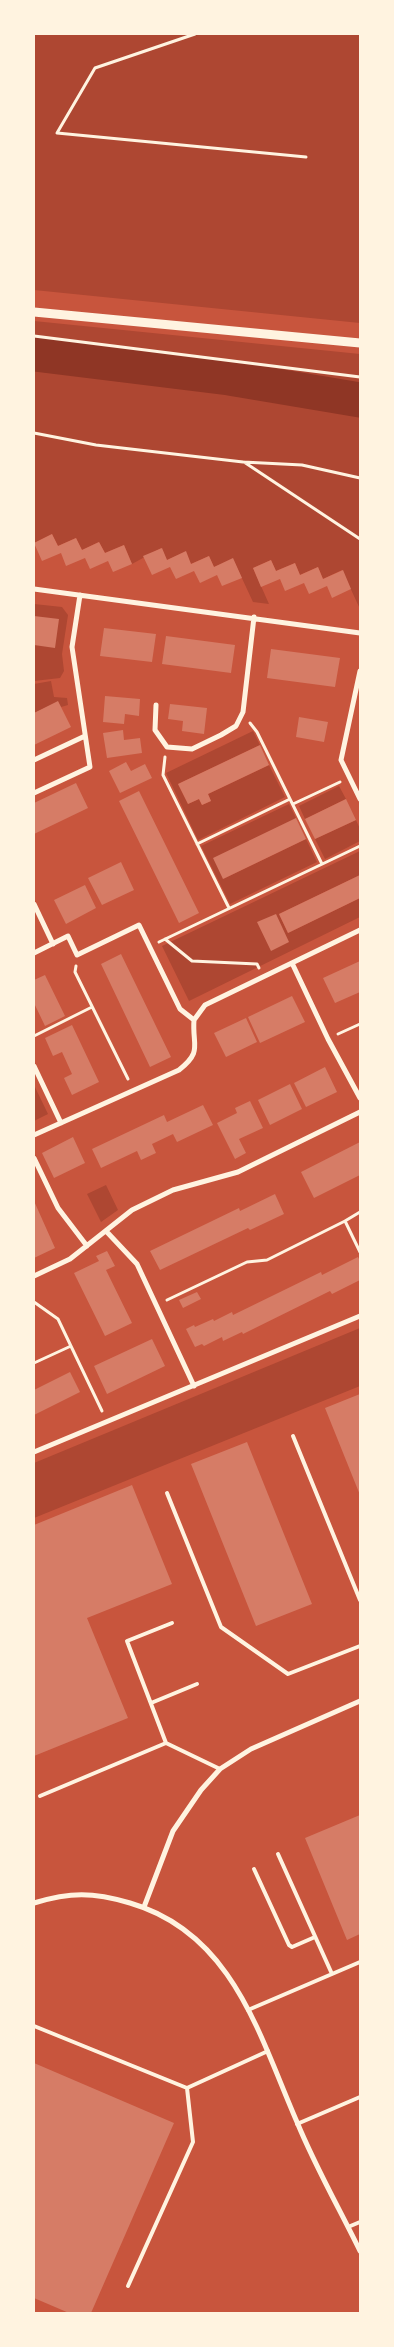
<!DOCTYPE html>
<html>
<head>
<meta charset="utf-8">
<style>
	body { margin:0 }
	#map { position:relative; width:394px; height:2347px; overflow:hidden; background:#c8553d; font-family:"Titillium Web",sans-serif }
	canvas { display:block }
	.frame { position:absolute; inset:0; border:35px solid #fff3e0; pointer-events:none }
</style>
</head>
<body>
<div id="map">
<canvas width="394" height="2347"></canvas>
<div class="frame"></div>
</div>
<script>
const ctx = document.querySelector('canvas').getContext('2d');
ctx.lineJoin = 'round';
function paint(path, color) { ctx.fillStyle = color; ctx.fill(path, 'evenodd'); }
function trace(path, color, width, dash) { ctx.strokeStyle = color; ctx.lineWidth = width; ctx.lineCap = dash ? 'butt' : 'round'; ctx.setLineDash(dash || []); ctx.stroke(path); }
paint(new Path2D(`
	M34,34H360V323L34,290Z
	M34,321L360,354V609L342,570L323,579L318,567L300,575L295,563L276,571L271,560L253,568L269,604L253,602L233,559L214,567L209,556L191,564L185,552L167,560L161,548L132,564L124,545L105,553L99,542L82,550L76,538L58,546L52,534L34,543Z
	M34,604L62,607L68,615L62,654L64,671L60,678L34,681Z
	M51,681L54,697L67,698L68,705L61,707L58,702L34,713V684Z
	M253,731L260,745L178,784L188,804L199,799L202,805L211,801L208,794L269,765L285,797L198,840L166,773Z
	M339,786L346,799L305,819L299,806Z
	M289,804L296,818L223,879L306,839L317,862L230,904L201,846Z
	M356,820L360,829V841L325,859L315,839Z
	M360,851V875L279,914L288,933L360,898V917L189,1001L162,946Z
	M34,1085L48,1114L34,1121Z
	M106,1185L118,1210L101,1222L87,1194Z
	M360,1328V1386L34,1518V1463Z`), '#ae4732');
trace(new Path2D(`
	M34,354L229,378L360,400`), '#8f3625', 35);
paint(new Path2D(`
	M52,534L58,546L76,538L82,550L99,542L105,553L124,545L132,564L113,572L108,561L90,569L85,558L66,566L61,553L42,561L34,543Z
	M162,548L167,560L186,551L191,564L209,556L214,567L233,558L242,578L222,586L217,575L200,583L194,571L176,579L170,567L152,575L143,556Z
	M271,560L276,571L295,563L300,575L318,567L323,579L343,570L351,589L332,598L327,586L309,594L304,583L285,591L280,579L261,587L253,568Z
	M34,616L59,619L55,648L34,645Z
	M104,628L156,634L152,662L100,656Z
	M166,636L235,645L231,673L162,664Z
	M271,649L340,658L335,687L267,678Z
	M105,696L140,699L139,716L125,714L124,724L103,722Z
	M58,701L71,727L34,745V713Z
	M170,704L207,708L204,734L182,731L183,721L168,719Z
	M299,717L328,722L324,742L296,737Z
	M123,730L124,740L140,738L142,753L107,758L103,733Z
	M260,745L269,765L208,794L211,801L202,805L199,799L188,804L178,784Z
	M126,762L131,771L145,764L152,778L120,793L109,771Z
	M76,783L88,808L34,834V803Z
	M139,791L199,913L179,923L119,801Z
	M346,799L356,820L315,839L305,819Z
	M296,818L306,839L223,879L213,858Z
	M121,862L134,890L102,905L88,878Z
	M360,875V898L288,933L279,914Z
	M85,885L96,908L66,924L54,900Z
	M276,914L289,942L271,951L257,922Z
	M121,954L171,1057L150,1067L101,964Z
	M360,961V992L335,1003L323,978Z
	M45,975L65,1016L45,1026L34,1003V980Z
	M292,996L305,1022L260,1043L248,1017Z
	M246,1018L257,1042L226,1057L214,1033Z
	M72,1025L99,1082L72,1095L64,1078L72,1074L62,1052L53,1056L45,1038Z
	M325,1067L337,1092L306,1107L294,1083Z
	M290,1084L302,1109L270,1125L258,1100Z
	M250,1101L263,1128L239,1139L246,1153L235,1159L217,1123L237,1113L235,1108Z
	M203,1105L213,1125L177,1142L173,1134L152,1144L156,1153L141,1160L137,1151L101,1168L92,1149L164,1115L167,1122Z
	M73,1137L85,1163L54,1178L42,1153Z
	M360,1142V1175L314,1198L301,1172Z
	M275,1194L284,1214L250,1230L248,1228L160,1270L150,1251L239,1208L240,1211Z
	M34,1201L55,1248L34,1258Z
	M107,1251L115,1266L106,1270L132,1323L105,1336L74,1273L99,1261L96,1256Z
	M358,1257L360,1261V1280L332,1294L330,1291L243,1334L242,1332L223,1341L222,1337L204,1346L202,1344L195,1347L186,1329L194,1325L195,1327L213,1319L214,1321L232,1312L233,1315L321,1272L322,1275Z
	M197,1292L201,1299L183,1308L179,1300Z
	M152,1339L165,1366L107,1394L94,1366Z
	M70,1372L80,1392L34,1415V1390Z
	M360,1394V1495L325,1408Z
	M247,1442L312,1604L256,1626L191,1464Z
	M132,1485L172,1584L87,1618L128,1718L34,1756V1525Z
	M360,1815V1934L347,1940L305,1838Z
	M34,2063L174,2123L91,2313H69L34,2298Z`), '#d67c66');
trace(new Path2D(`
	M195,34L95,68L57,133L306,157
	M34,336L360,377
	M34,433L96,445L243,462L302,465L360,478
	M244,462L360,539
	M250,723L257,732L322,864
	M165,757L163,775L229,908
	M293,804L340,782
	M197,844L290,799
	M165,939L192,961L257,964L259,968
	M159,942L360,846
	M76,966L75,972L128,1079
	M338,1034L360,1024
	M34,1036L92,1007
	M345,1221L360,1212
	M167,1300L247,1262L267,1260L345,1221L360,1252
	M34,1302L58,1319L102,1411
	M34,1363L71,1346`), '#fff3e0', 3);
trace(new Path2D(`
	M293,1436L360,1600
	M167,1493L221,1627L288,1674L360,1646
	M151,1703L197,1684
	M166,1743L127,1641L172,1623
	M40,1796L166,1743L220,1769
	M278,1854L332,1974
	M254,1869L289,1945L292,1947L315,1937
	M248,2010L360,1962
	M34,2026L187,2088
	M297,2124L360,2097
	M348,2227L360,2222
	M128,2286L193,2142L187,2088L268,2051`), '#fff3e0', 4);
trace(new Path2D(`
	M34,589L360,633
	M360,671L341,760L360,799
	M156,705L155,730L167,747L192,749L221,735L236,726L243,712L254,617
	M34,760L85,736
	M34,793L90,767L72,647L80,595
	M34,904L53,944
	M34,953L68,936L77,955L139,925L180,1009L194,1020
	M292,963L328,1039L360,1098
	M194,1020L205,1005L360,930
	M34,1066L61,1123
	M34,1135L179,1070C203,1051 192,1046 194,1020
	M34,1158L58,1208L87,1246
	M106,1231L137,1264L194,1386
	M34,1276L70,1259L132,1210L173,1190L238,1172L360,1112
	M34,1452L360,1316
	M34,1903C70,1892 93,1892 130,1903C233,1933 259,2035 297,2122C315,2166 339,2208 360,2251
	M144,1907L173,1831L201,1790L220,1769L251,1749L360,1701`), '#fff3e0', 5);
trace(new Path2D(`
	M34,312L360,343`), '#fff3e0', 9);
</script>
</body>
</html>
